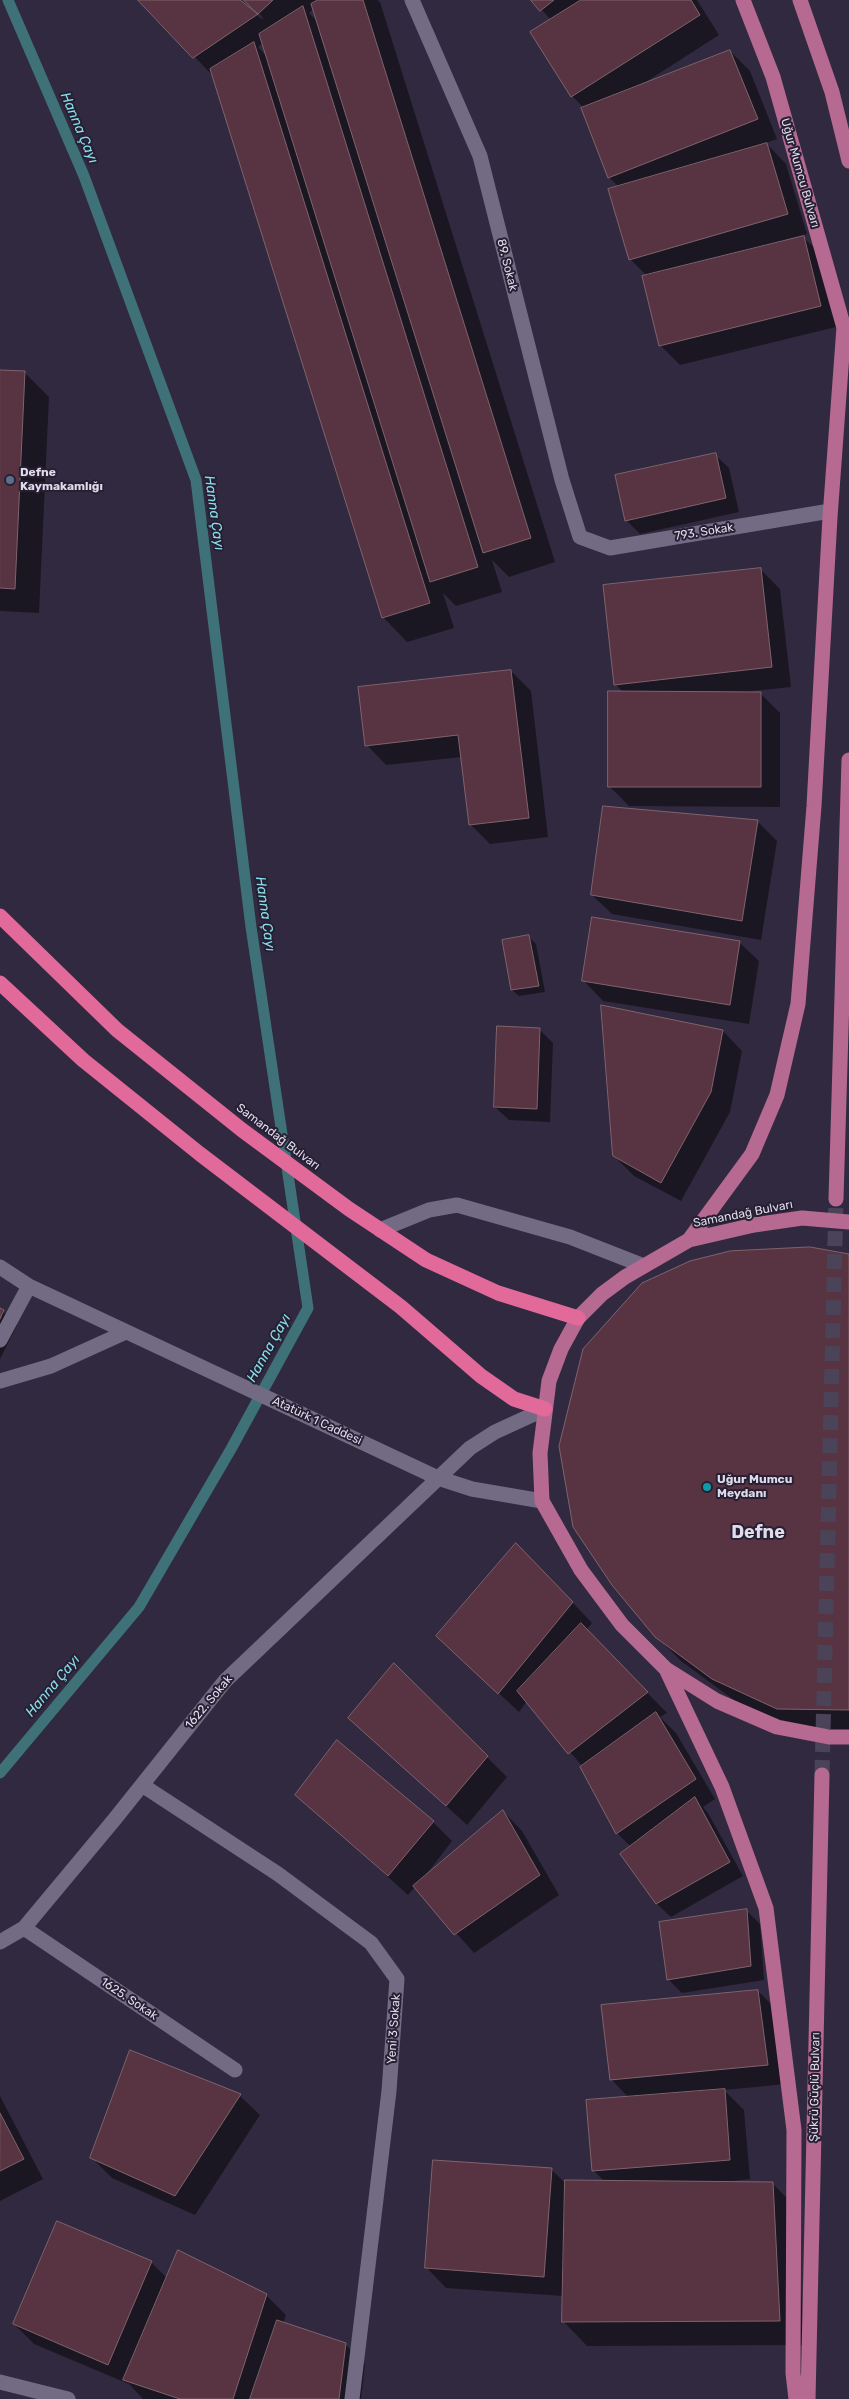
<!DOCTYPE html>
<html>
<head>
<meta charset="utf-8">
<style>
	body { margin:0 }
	canvas { display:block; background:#31293f }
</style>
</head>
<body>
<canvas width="849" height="2399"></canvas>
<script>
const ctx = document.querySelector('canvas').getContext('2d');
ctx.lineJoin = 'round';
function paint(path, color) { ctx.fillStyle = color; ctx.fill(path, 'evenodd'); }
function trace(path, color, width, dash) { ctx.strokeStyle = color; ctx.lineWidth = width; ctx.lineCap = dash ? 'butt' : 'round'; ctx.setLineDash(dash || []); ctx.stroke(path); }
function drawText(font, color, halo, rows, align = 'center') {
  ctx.font = font + ' Rubik,sans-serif'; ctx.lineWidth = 4; ctx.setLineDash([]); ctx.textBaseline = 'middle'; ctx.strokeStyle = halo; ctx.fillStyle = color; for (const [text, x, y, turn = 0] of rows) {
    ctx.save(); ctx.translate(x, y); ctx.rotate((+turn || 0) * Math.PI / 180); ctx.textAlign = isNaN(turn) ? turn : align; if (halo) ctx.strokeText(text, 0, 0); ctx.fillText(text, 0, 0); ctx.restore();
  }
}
paint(new Path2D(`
	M140,0H238L262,19L263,18L246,0H377L380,2L555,562L509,577L492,560L502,592L456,606L443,593L454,628L407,642L383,617L214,77ZM314,8L319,23L309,13ZM263,43L267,57L258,47Z
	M533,0H697L719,35L641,85L730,51L750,71L777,139L766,143L786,164L807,234L784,240L785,242L804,238L824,257L840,326L680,365L660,345L647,276L630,259L619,187L609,177L584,108L572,96L551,20Z
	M0,371L24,372L49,397L39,613L0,611Z
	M715,455L729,468L739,512L640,534L626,520Z
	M760,569L780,589L791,687L753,691V693H760L780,713V807L629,806L609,786L623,692L615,684Z
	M511,671L531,691L548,837L490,844L470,824L462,757L386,765L367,745Z
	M757,821L777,841L761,940L612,914L592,895Z
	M529,937L536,944L545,992L519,996L512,990Z
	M739,942L759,961L749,1024L603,1001L584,981Z
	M539,1029L553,1043L550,1122L509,1120L495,1107Z
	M723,1031L742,1051L730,1112L681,1201L634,1176L614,1156Z
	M849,1255V1734L803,1733L738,1703L681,1661L656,1636Z
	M0,1309L17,1325L0,1359Z
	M536,1564L592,1623L586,1630L667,1713L660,1717L676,1733L715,1799L703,1807L708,1813L743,1876L671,1917L657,1904L621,1855L631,1847L617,1833L583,1767L527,1701L519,1712L437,1636Z
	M394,1665L507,1777L467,1825L350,1718Z
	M296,1794L433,1822L452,1841L422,1880L503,1811L522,1831L559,1895L474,1953L415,1887L408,1895Z
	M747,1911L760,1924L764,1980L682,1993L668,1979Z
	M758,1991L778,2011L787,2084L724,2090L744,2110L750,2179L732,2181V2183H772L797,2208L804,2345L587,2346L563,2321L564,2296L446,2288L427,2268L551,2169L567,2185L605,2182L593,2170L629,2098L612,2080Z
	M131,2052L240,2096L260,2115L195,2215L112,2178L92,2158Z
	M0,2096L43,2179L0,2201Z
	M151,2262L167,2278L266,2295L286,2315L283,2323L345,2344L365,2364L361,2399H143L129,2384L34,2344L14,2324Z`), '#0007');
trace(new Path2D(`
	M0,1773L139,1607L231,1449L308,1308L251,927L196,480L84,176L8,0`), '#3e7278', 11);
const building = new Path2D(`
	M138,0H240L258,14L193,58Z
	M244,0H273L258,14Z
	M318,0H363L531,538L483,553L311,4Z
	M531,0H554L540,11Z
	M581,0H691L700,15L571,97L530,32Z
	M303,6L478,567L430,582L259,34Z
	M254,42L430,603L382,618L210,69Z
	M730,50L758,119L608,178L581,108Z
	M767,143L788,214L629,260L608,189Z
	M804,236L821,306L659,346L642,276Z
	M0,370L25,371L15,589L0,588Z
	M716,453L726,498L625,521L615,475Z
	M761,568L772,667L614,685L603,585Z
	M511,670L529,818L469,825L458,735L365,746L358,687Z
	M608,691L761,692V787H608Z
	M603,806L758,820L742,921L591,895Z
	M592,917L740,941L730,1005L582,981Z
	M529,935L539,986L511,990L502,940Z
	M601,1005L723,1030L711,1092L661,1183L613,1156Z
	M497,1026L540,1028L537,1109L494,1107Z
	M810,1247L849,1254V1710L777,1709L712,1679L655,1637L612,1585L573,1527L559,1446L583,1349L642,1283L690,1261L730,1251Z
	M0,1308L4,1310L0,1319Z
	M516,1543L573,1602L498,1694L436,1636Z
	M581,1623L648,1692L568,1754L517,1691Z
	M394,1663L488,1756L446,1806L348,1718Z
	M656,1712L696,1779L616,1834L580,1767Z
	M337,1740L434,1821L388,1876L295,1795Z
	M695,1797L730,1862L656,1904L620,1854Z
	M503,1810L540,1875L454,1935L413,1886Z
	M747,1909L751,1966L667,1980L659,1922Z
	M758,1990L768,2065L610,2080L601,2005Z
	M130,2050L241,2094L175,2196L90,2158Z
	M725,2089L730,2160L592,2171L586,2100Z
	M0,2113L24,2159L0,2171Z
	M433,2160L552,2168L544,2277L425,2268Z
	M565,2180L773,2182L780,2321L562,2322Z
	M57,2221L152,2261L108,2365L13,2324Z
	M178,2250L267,2294L233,2399H180L123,2380Z
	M277,2320L346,2343L339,2399H250Z`);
paint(building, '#583341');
trace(building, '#7f636c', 1);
trace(new Path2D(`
	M822,1775L836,1199`), '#4b4458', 15, [15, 8]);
trace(new Path2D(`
	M380,1230L429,1210L457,1205L570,1237L644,1266`), '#736b84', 15);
trace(new Path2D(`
	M412,0L480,156L562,480L580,537L610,548L830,511
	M0,1267L29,1286L438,1478L472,1489L542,1501
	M0,1340L29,1286
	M0,1381L51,1366L126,1332
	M142,1785L278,1874L371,1943L397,1979L389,2091L352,2399
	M24,1928L235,2070
	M0,1942L24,1928L114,1820L225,1681L470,1448L495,1432L545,1409
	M0,2382L68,2399`), '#736b84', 15);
trace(new Path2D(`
	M743,0L773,77L846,335
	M800,0L832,92L849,161
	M836,1199L849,760
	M849,1222L802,1218L754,1225L689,1240L625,1277L602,1294L578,1318L561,1349L549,1381L540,1453L542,1501L581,1570L622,1625L666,1669L717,1701L777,1727L829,1737H849
	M689,1240L752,1154L777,1095L798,1004L814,806L830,517L844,327
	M666,1669L722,1787L766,1908L794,2130L793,2373L796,2399
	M808,2399L822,1775`), '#b66a92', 15);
trace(new Path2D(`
	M0,916L117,1030L242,1130L349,1209L426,1260L498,1293L578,1318
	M0,983L83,1060L200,1154L401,1307L481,1376L514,1399L545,1409`), '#e26a9b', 15);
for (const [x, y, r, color] of [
	[10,480,5,"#5c6f8a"],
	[707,1487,5,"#0f9aa8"]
]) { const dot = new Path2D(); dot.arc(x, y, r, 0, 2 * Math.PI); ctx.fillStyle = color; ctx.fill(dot); trace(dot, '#271f34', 2); }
drawText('12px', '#dfdbe9', '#271f34', [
	["Uğur Mumcu Bulvarı",800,173,74],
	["89. Sokak",507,265,76],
	["793. Sokak",704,532,-9],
	["Samandağ Bulvarı",278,1137,37],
	["Samandağ Bulvarı",743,1214,-11],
	["Atatürk 1 Caddesi",317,1421,25],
	["1622. Sokak",209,1702,-50],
	["1625. Sokak",129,1999,34],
	["Yeni 3 Sokak",394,2029,-86],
	["Şükrü Güçlü Bulvarı",815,2087,-89]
]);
drawText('bold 12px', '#dfdbe9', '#271f34', [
	["Defne",20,473],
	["Kaymakamlığı",20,487],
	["Uğur Mumcu",717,1480],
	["Meydanı",717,1494]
], 'left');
drawText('italic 14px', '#86dee9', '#271f34', [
	["Hanna Çayı",79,128,67],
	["Hanna Çayı",214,513,82],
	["Hanna Çayı",265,914,82],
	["Hanna Çayı",269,1348,-61],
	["Hanna Çayı",53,1686,-50]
]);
drawText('bold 18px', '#dfdbe9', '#271f34', [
	["Defne",758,1533]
]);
</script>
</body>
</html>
